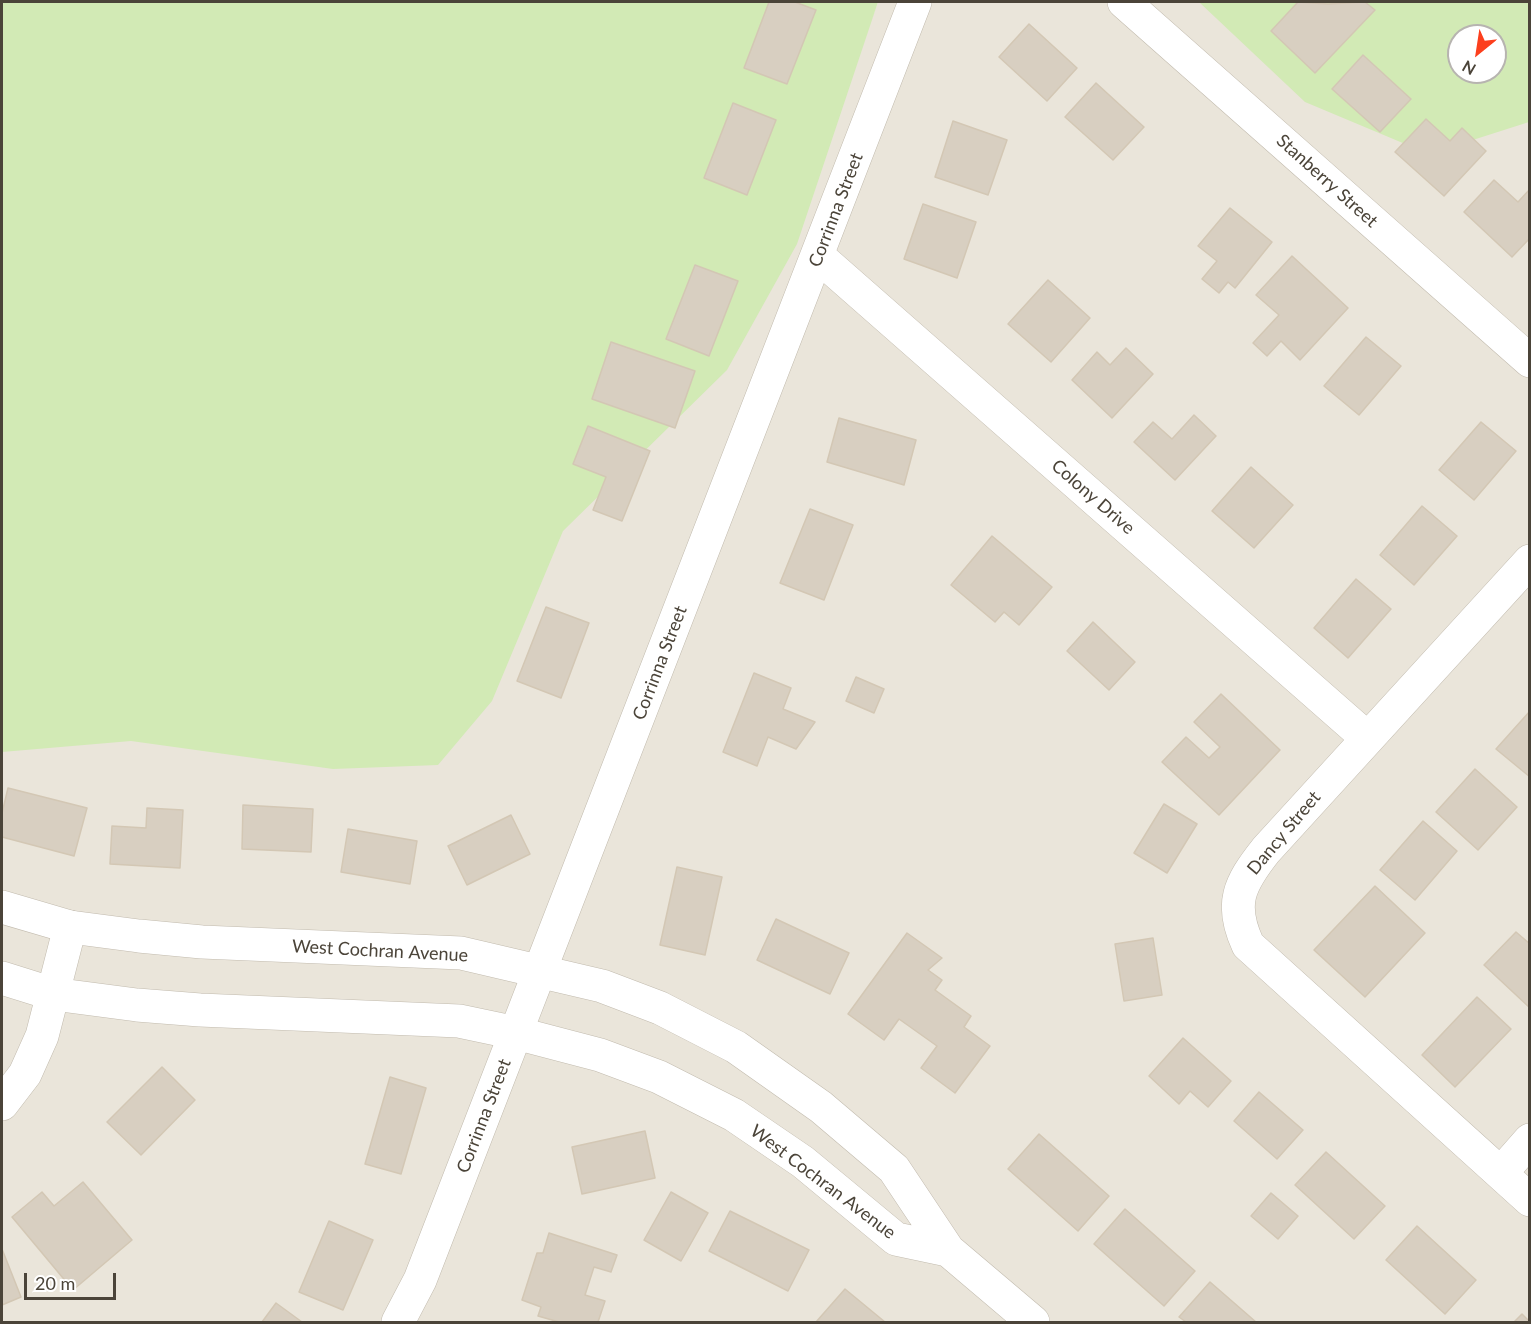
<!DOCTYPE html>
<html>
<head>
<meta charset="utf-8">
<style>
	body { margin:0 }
	#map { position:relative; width:1531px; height:1324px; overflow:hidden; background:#f6f3ec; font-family:Lato,sans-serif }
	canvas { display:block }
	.frame { position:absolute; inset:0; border:3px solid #4b4439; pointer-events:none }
	.north { position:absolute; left:1447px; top:24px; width:60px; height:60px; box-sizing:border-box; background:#fff; border:2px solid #b7b4b0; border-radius:50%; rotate:210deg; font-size:16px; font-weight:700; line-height:24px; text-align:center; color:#4b4439 }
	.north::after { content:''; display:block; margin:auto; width:21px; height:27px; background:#fc3f1d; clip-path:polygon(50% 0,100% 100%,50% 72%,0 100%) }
	.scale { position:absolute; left:24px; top:1273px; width:92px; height:27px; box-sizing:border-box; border:3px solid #4b4439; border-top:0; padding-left:8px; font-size:18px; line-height:21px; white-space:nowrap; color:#4b4439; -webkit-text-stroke:4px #fff; paint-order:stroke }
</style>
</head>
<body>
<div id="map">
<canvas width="1531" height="1324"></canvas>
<div class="frame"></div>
<div class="north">N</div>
<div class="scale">20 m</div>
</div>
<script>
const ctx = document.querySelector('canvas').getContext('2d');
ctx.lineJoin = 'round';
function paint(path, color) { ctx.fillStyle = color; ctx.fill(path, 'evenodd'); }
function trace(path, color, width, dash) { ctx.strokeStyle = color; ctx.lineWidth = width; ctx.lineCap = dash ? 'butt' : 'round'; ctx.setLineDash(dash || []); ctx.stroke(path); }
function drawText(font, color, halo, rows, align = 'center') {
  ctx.font = font + ' Lato,sans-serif'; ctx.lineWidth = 6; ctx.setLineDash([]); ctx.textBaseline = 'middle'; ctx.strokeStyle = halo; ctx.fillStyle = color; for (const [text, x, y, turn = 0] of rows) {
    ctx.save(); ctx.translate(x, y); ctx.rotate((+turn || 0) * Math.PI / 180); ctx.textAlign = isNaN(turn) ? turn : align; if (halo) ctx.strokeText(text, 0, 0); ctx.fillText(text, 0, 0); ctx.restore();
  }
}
paint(new Path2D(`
	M848,2L872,18L878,2H1529V1322H2V473ZM1459,36H1495V72H1459Z`), '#eae5da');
paint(new Path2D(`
	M2,2H878L797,244L727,370L563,531L492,701L438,765L333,769L131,741L2,752Z
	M1199,2H1529V122L1429,154L1305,102ZM1459,36H1495V72H1459Z`), '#d2eab5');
const building = new Path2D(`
	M769,2H795L816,10L787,84L744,68Z
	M1298,2L1328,4L1365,2L1375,10L1315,73L1271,31Z
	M1029,24L1077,68L1047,101L999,57Z
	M1363,55L1411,99L1380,132L1332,89Z
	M1096,83L1144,127L1113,160L1065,117Z
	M733,103L776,120L747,195L704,178Z
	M1426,119L1450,141L1462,128L1486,151L1444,196L1395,152Z
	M953,121L1007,140L988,195L935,177Z
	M1494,180L1518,202L1530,189V238L1512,257L1464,212Z
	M923,204L976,222L957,278L904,259Z
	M1230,208L1272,242L1235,288L1228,282L1219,293L1202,279L1217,261L1198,246Z
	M1292,256L1348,308L1300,360L1281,341L1267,356L1253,343L1279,315L1256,295Z
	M695,265L738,281L709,356L666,339Z
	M1048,280L1090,318L1051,362L1008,324Z
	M1366,337L1401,366L1359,415L1324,386Z
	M611,342L695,371L675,428L592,399Z
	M1126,348L1153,374L1112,418L1072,380L1097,352L1110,365Z
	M1194,415L1216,436L1175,480L1134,442L1153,422L1172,439Z
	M839,418L916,440L904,485L827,462Z
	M1481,422L1516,451L1474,500L1439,470Z
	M588,426L650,451L622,521L593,510L606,477L573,464Z
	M1251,467L1293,505L1254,548L1212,511Z
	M1422,506L1457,536L1414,585L1380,555Z
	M810,509L853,525L824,600L780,583Z
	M992,536L1052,587L1019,625L1004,612L995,622L951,585Z
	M1356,579L1391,609L1348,658L1314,628Z
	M546,607L589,623L561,698L517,681Z
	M1093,622L1135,662L1109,690L1067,651Z
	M754,673L791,688L783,709L815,722L796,749L768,737L757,766L723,752Z
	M856,677L884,689L874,713L846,701Z
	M1221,694L1280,750L1219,815L1162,762L1186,737L1209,758L1220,747L1194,722Z
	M1530,711V777L1496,749Z
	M1475,769L1517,807L1478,850L1436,812Z
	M8,788L87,808L74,856L2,837V813Z
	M1164,804L1197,824L1167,873L1134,853Z
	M243,805L313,809L311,852L242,849Z
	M147,808L183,810L180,868L110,864L112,826L146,828Z
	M511,815L530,854L467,885L448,846Z
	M1423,821L1457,851L1415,900L1380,870Z
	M348,829L417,841L410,884L341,872Z
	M677,867L722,877L705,955L660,945Z
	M1375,886L1425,933L1365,997L1314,950Z
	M776,919L849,953L830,994L757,960Z
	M1516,932L1530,944V1008L1484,965Z
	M907,933L942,958L928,970L942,980L935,990L971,1016L964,1027L990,1046L955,1093L921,1068L937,1046L899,1019L884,1040L848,1014Z
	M1153,938L1162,995L1124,1001L1115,944Z
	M1477,997L1511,1029L1455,1087L1422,1055Z
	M1183,1038L1231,1081L1208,1107L1190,1091L1179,1104L1149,1076Z
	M162,1067L195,1100L141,1155L107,1122Z
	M390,1077L426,1088L401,1174L365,1164Z
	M1259,1092L1303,1130L1277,1159L1234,1121Z
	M645,1131L655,1178L582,1194L572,1147Z
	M1039,1134L1109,1196L1078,1231L1008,1169Z
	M1326,1152L1385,1206L1354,1239L1295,1185Z
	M83,1182L132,1240L73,1290L12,1217L42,1192L54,1206Z
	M671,1192L708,1213L681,1261L644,1240Z
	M1271,1193L1298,1216L1278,1239L1251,1216Z
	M1125,1209L1195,1271L1164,1306L1094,1244Z
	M730,1211L809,1250L788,1291L709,1251Z
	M329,1221L373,1240L343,1310L299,1292Z
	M1417,1226L1476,1280L1445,1314L1386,1260Z
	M549,1233L617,1255L611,1272L594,1267L585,1295L605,1301L598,1322H559L538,1316L541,1307L522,1300L537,1253H543Z
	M2,1249L21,1297L2,1305Z
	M1210,1282L1256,1322H1186L1179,1317Z
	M845,1289L885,1322H816Z
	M276,1303L302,1322H262Z
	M1522,1314L1530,1322H1514Z`);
paint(building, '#d8cfc1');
trace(building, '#d3c7b4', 1.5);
const minor = new Path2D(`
	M1124,2L1530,361
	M818,256L1367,738
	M1530,561L1266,850C1239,884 1229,904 1248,945L1530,1200
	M2,1104L25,1074L42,1036L70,927
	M1501,1173L1530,1140
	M398,1322L420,1280L915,2`);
const tertiary = new Path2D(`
	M2,907L70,927L139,936L202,942L461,953L602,986L660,1008L736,1047L821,1107L894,1169L948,1250L1033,1322
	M2,978L53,994L137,1005L200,1010L459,1021L516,1033L600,1055L659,1077L734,1115L803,1162L896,1239L948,1250`);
trace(minor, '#c2bbae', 34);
trace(tertiary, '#c2bbae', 34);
trace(minor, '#fff', 33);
trace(tertiary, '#fff', 33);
drawText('18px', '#4b4439', '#fff', [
	["Stanberry Street",1327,181,42],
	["Corrinna Street",836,210,-69],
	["Colony Drive",1093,497,41],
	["Corrinna Street",660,663,-69],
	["Dancy Street",1284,833,-50],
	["West Cochran Avenue",380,951,3],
	["Corrinna Street",484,1116,-69],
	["West Cochran Avenue",823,1182,37]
]);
</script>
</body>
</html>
